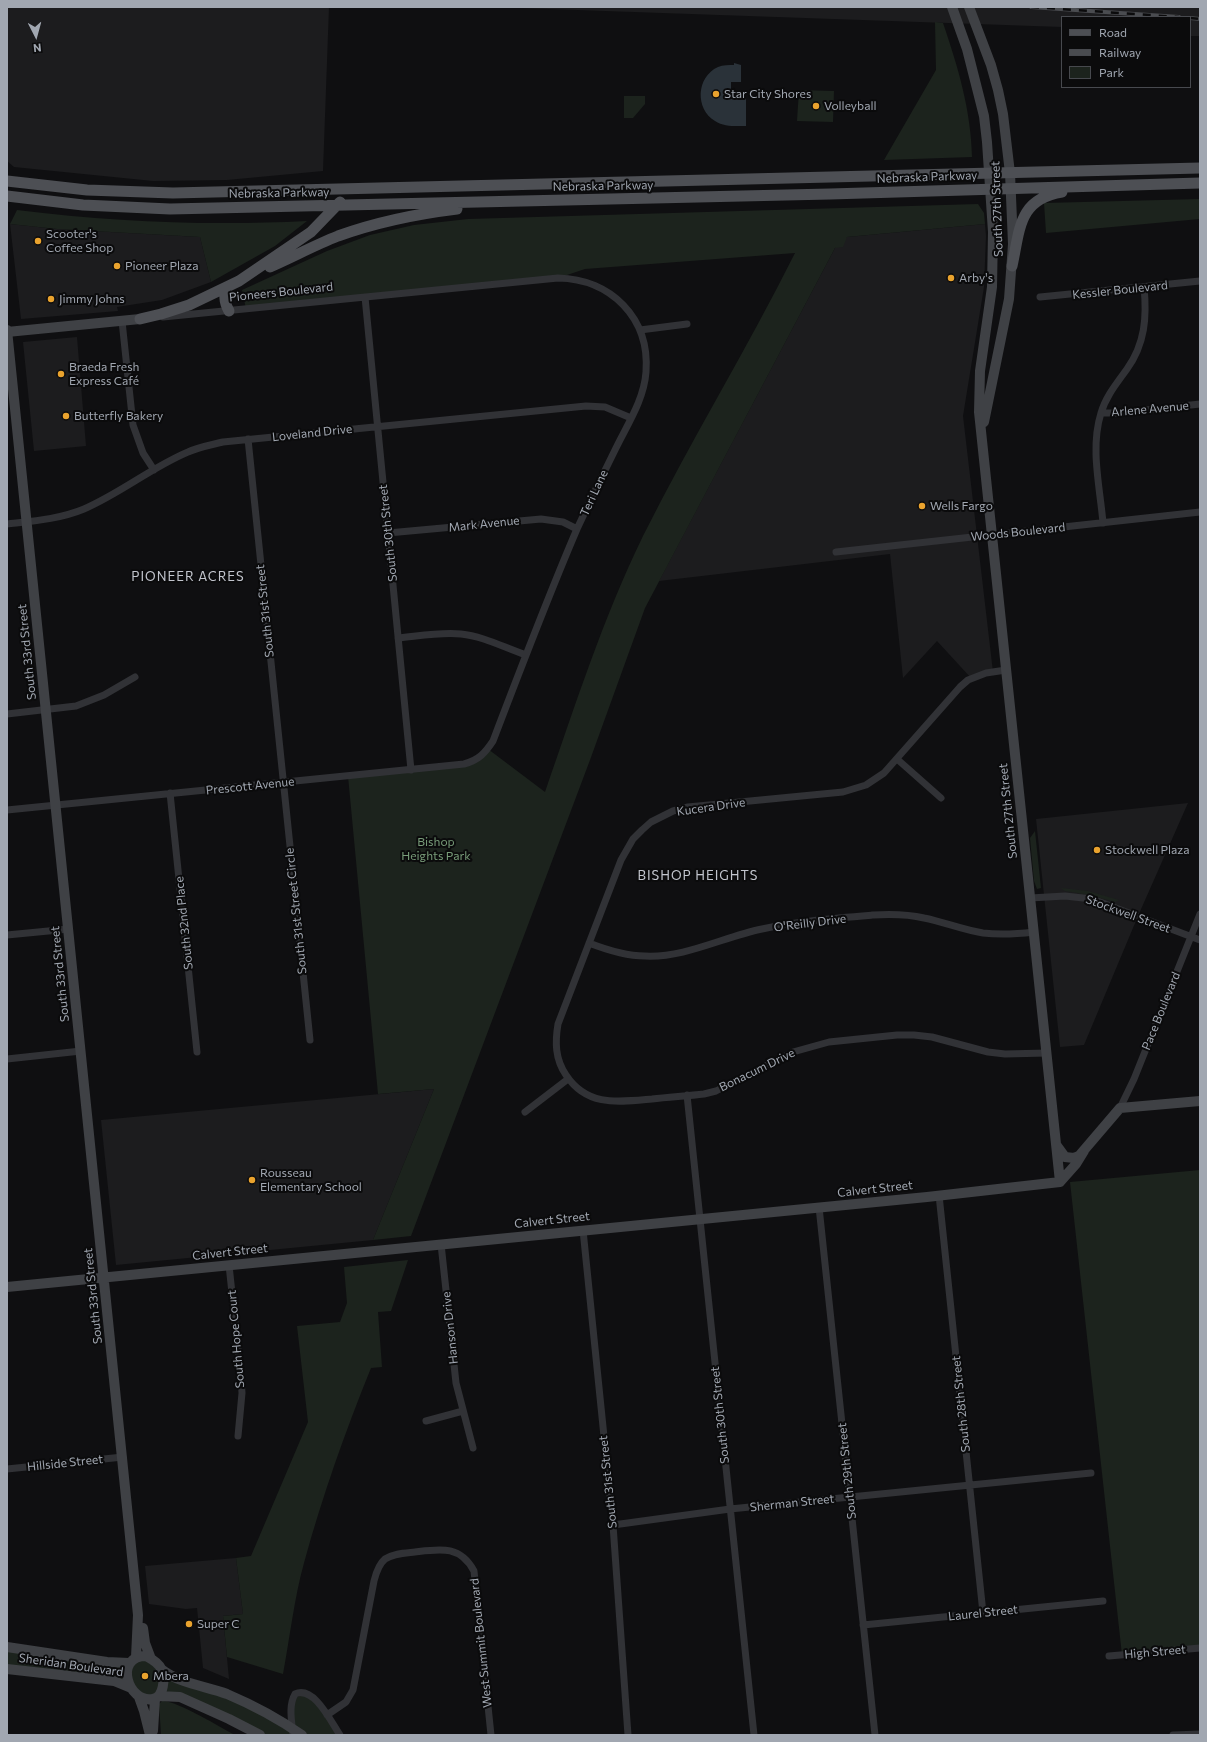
<!DOCTYPE html>
<html>
<head>
<meta charset="utf-8">
<style>
	body { margin:0 }
	#map { position:relative; width:1207px; height:1742px; overflow:hidden; background:#0f0f11; font-family:Commissioner,sans-serif }
	canvas { display:block }
	.frame { position:absolute; inset:0; border:8px solid #a1a7b1; pointer-events:none }
	.legend { position:absolute; left:1061px; top:16px; width:130px; height:72px; box-sizing:border-box; background:#0b0b0c; border:1px solid #47494e; margin:0; padding:5px 7px; list-style:none; font-size:12px; color:#a1a7b1 }
	.legend li { display:flex; align-items:center; gap:8px; height:20px }
	.legend b { width:20px; border:1px solid #47494e }
	.north { position:absolute; left:16px; top:16px; width:40px; height:40px; -webkit-text-stroke:3px #0b0b0c; paint-order:stroke; rotate:174deg; font-size:11px; font-weight:700; line-height:16px; text-align:center; color:#a1a7b1 }
	.north::after { content:''; display:block; margin:auto; width:14px; height:18px; background:#a1a7b1; clip-path:polygon(50% 0,100% 100%,50% 72%,0 100%) }
</style>
</head>
<body>
<div id="map">
<canvas width="1207" height="1742"></canvas>
<div class="frame"></div>
<ul class="legend">
<li><b style="height:5px;background:#4d4f54"></b>Road</li>
<li><b style="height:5px;background:#4a4c50"></b>Railway</li>
<li><b style="height:11px;background:#1c231d"></b>Park</li>
</ul>
<div class="north">N</div>
</div>
<script>
const ctx = document.querySelector('canvas').getContext('2d');
ctx.lineJoin = 'round';
function paint(path, color) { ctx.fillStyle = color; ctx.fill(path, 'evenodd'); }
function trace(path, color, width, dash) { ctx.strokeStyle = color; ctx.lineWidth = width; ctx.lineCap = dash ? 'butt' : 'round'; ctx.setLineDash(dash || []); ctx.stroke(path); }
function drawText(font, color, halo, rows, align = 'center') {
  ctx.font = font + ' Commissioner,sans-serif'; ctx.lineWidth = 4; ctx.setLineDash([]); ctx.textBaseline = 'middle'; ctx.strokeStyle = halo; ctx.fillStyle = color; for (const [text, x, y, turn = 0] of rows) {
    ctx.save(); ctx.translate(x, y); ctx.rotate((+turn || 0) * Math.PI / 180); ctx.textAlign = isNaN(turn) ? turn : align; if (halo) ctx.strokeText(text, 0, 0); ctx.fillText(text, 0, 0); ctx.restore();
  }
}
paint(new Path2D(`
	M7,7H329L323,171L227,180L153,181L14,167L7,161Z
	M491,7H1200V36H1190V17H1062V27Z
	M10,224L57,229L200,237L211,282L162,300L117,307L118,311L21,319Z
	M985,224L986,236L984,287L963,416L993,672L971,678L937,641L903,678L890,554L659,581L835,248L847,237Z
	M77,337L86,446L34,451L23,342Z
	M1188,803L1138,916L1084,1045L1060,1047L1036,819Z
	M434,1089L373,1240L116,1265L101,1120Z
	M236,1558L243,1614L223,1616L229,1679L203,1668L197,1608L186,1609L149,1604L145,1566Z`), '#1c1c1e');
paint(new Path2D(`
	M935,22L943,23C958,67 971,110 972,157L884,160L936,70Z
	M799,90L834,91L833,122L797,121Z
	M624,96H645V104L633,118H624Z
	M1200,199V219L1046,233L1044,203Z
	M978,204L984,213L985,224L847,237L843,247L835,248L645,608L590,760L411,1236L373,1240L434,1089L378,1094L348,776L464,764L488,749L545,792C575,706 603,618 643,536C691,440 747,349 795,253L585,269L558,278L246,309L242,290L327,251L370,235L414,225L468,219Z
	M17,210C114,222 210,226 307,221L275,246L211,282L200,237L57,229L10,224Z
	M1035,831L1041,888L1037,889L1034,881L1030,838Z
	M1061,888L1088,891L1119,900L1115,902L1090,895L1065,891Z
	M1200,1170V1648L1122,1655L1070,1182Z
	M408,1260L391,1311L378,1312L382,1367L371,1368C345,1432 322,1497 304,1563C294,1599 290,1637 283,1674L227,1657L223,1616L243,1614L236,1558L251,1556L308,1422L297,1326L340,1322L347,1303L344,1267Z
	M7,1647L107,1662L139,1656L161,1669L226,1694L292,1728L293,1698L309,1694L340,1735H260L180,1697L155,1699L131,1688L7,1669Z
	M162,1701C174,1699 222,1728 235,1735H161L159,1704Z`), '#1c231d');
paint(new Path2D(`
	M734,63L741,65V82H731V95H746V126C735,126 724,127 715,121C695,109 696,77 718,67C723,65 729,65 734,65Z`), '#2a3239');
trace(new Path2D(`
	M365,297L411,770
	M1040,297L1200,281
	M122,321L133,425L143,453L154,470
	M640,330L687,324
	M1101,413H1119L1200,404
	M248,439L310,1040
	M1103,523C1100,487 1090,448 1101,413C1106,396 1117,383 1127,369C1145,344 1147,317 1144,287
	M7,524C33,521 60,519 84,509C121,493 152,467 188,452C199,447 211,445 223,442L586,406L605,407L631,418
	M388,533L541,519L563,522L577,529
	M836,552L1200,512
	M398,638C419,636 440,632 461,634C483,636 505,648 526,655
	M1006,670L986,673L968,680L960,687L884,773L866,785L843,792L688,807L673,811L651,822L642,830L633,839L621,860L558,1024C555,1042 555,1059 566,1075C587,1107 618,1102 652,1099C669,1097 687,1096 704,1094L716,1091L793,1052L829,1042L897,1035H914L932,1037L988,1052L1005,1054L1047,1053
	M7,714L76,706L104,695L135,677
	M897,759L941,798
	M170,793L197,1052
	M7,810L464,764C479,760 485,753 493,741C520,670 547,599 577,529C589,503 602,476 615,450C627,425 644,400 646,372C650,318 611,279 558,278L163,317
	M1030,898L1065,896L1092,899L1200,940
	M7,935L69,929
	M589,943C607,950 625,956 645,956C685,958 723,937 762,929C798,921 836,918 873,915C890,914 907,914 924,918C944,922 963,930 983,933C1000,935 1017,934 1034,932
	M7,1059L81,1051
	M687,1095L754,1735
	M1120,1108L1134,1079L1200,914
	M525,1112L568,1079
	M939,1195L983,1613
	M819,1207L875,1735
	M583,1230L613,1525L628,1735
	M441,1244L456,1383L473,1448
	M229,1265L241,1378L242,1393L238,1436
	M426,1421L463,1411
	M7,1469L123,1457
	M613,1525L730,1509L1091,1473
	M863,1625L1103,1601
	M1109,1656L1200,1648
	M327,1715L346,1702L353,1690L374,1581C376,1573 379,1564 385,1559C394,1553 405,1553 415,1552C440,1549 460,1545 474,1571L491,1735
	M293,1735C292,1722 288,1706 295,1694C314,1685 331,1722 340,1735
	M1173,1735L1200,1734`), '#313236', 7);
trace(new Path2D(`
	M952,7L967,49L984,116L987,142L993,232L992,287L980,371L979,412L1060,1182
	M969,7L991,65L998,90L1003,114L1010,173L1013,244L1009,299L984,422
	M7,330L138,1615L136,1657
	M7,332L140,319
	M1057,1146L1065,1157L1074,1158L1079,1156L1120,1108L1200,1101
	M7,1287L927,1197L1060,1182L1076,1164L1084,1151
	M143,1628L145,1643L151,1659
	M7,1647L107,1662L129,1663
	M146,1656C152,1659 159,1663 162,1670C165,1678 164,1697 153,1699C128,1704 113,1656 146,1656Z
	M7,1669L114,1681L131,1688
	M161,1669C180,1684 206,1686 227,1694C253,1705 279,1719 302,1735
	M159,1696L180,1697L229,1719L260,1735
	M139,1697L144,1711L150,1735
	M153,1731L155,1699`), '#3f4145', 10);
trace(new Path2D(`
	M7,181L87,190L173,193L1200,168
	M7,196L83,205L170,209L830,194L1200,183
	M1012,266C1020,230 1018,199 1062,192
	M270,267C293,257 315,245 338,236C377,222 416,214 457,209
	M228,287C223,295 224,302 229,311
	M140,319L161,314L189,305L239,281L311,232L340,202`), '#4d4f54', 11);
const rail = new Path2D(`
	M1031,7L1179,17
	M1190,18L1200,19`);
trace(rail, '#4a4c50', 4);
trace(rail, '#0b0b0c', 2.5, [8]);
for (const [x, y, r, color] of [
	[716,94,4,"#eaa32e"],
	[816,106,4,"#eaa32e"],
	[38,241,4,"#eaa32e"],
	[117,266,4,"#eaa32e"],
	[951,278,4,"#eaa32e"],
	[51,299,4,"#eaa32e"],
	[61,374,4,"#eaa32e"],
	[66,416,4,"#eaa32e"],
	[922,506,4,"#eaa32e"],
	[1097,850,4,"#eaa32e"],
	[252,1180,4,"#eaa32e"],
	[189,1624,4,"#eaa32e"],
	[145,1676,4,"#eaa32e"]
]) { const dot = new Path2D(); dot.arc(x, y, r, 0, 2 * Math.PI); ctx.fillStyle = color; ctx.fill(dot); trace(dot, '#0b0b0c', 1.5); }
drawText('12px', '#a1a7b1', '#0b0b0c', [
	["Star City Shores",724,94],
	["Volleyball",824,106],
	["Scooter's",46,234],
	["Coffee Shop",46,248],
	["Pioneer Plaza",125,266],
	["Arby's",959,278],
	["Jimmy Johns",59,299],
	["Braeda Fresh",69,367],
	["Express Café",69,381],
	["Butterfly Bakery",74,416],
	["Wells Fargo",930,506],
	["Stockwell Plaza",1105,850],
	["Rousseau",260,1173],
	["Elementary School",260,1187],
	["Super C",197,1624],
	["Mbera",153,1676]
], 'left');
drawText('12px', '#a1a7b1', '#0b0b0c', [
	["Nebraska Parkway",927,177,-2],
	["Nebraska Parkway",603,186,-1],
	["Nebraska Parkway",279,193,-1],
	["South 27th Street",997,209,-92],
	["Kessler Boulevard",1120,290,-6],
	["Pioneers Boulevard",281,292,-6],
	["Arlene Avenue",1150,409,-5],
	["Loveland Drive",312,433,-6],
	["Teri Lane",594,493,-65],
	["Mark Avenue",484,524,-6],
	["Woods Boulevard",1018,532,-6],
	["South 30th Street",388,533,-96],
	["South 31st Street",265,611,-96],
	["South 33rd Street",27,652,-96],
	["Prescott Avenue",250,786,-6],
	["Kucera Drive",711,807,-8],
	["South 27th Street",1008,811,-96],
	["South 31st Street Circle",296,911,-96],
	["Stockwell Street",1128,914,20],
	["South 32nd Place",184,923,-96],
	["O'Reilly Drive",810,923,-7],
	["South 33rd Street",60,974,-96],
	["Pace Boulevard",1161,1011,-68],
	["Bonacum Drive",757,1070,-26],
	["Calvert Street",875,1189,-6],
	["Calvert Street",552,1220,-6],
	["Calvert Street",230,1252,-6],
	["South 33rd Street",93,1296,-96],
	["Hanson Drive",450,1328,-96],
	["South Hope Court",236,1339,-95],
	["South 28th Street",961,1404,-96],
	["South 30th Street",720,1415,-96],
	["Hillside Street",65,1463,-6],
	["South 29th Street",847,1471,-96],
	["South 31st Street",608,1482,-96],
	["Sherman Street",792,1503,-6],
	["Laurel Street",983,1613,-6],
	["West Summit Boulevard",481,1643,-96],
	["High Street",1155,1652,-5],
	["Sheridan Boulevard",71,1665,8]
]);
drawText('12px', '#789c79', '#0b0b0c', [
	["Bishop",436,842],
	["Heights Park",436,856]
]);
ctx.letterSpacing = '1px';
drawText('13px', '#c2c5cd', '#0b0b0c', [
	["PIONEER ACRES",188,577],
	["BISHOP HEIGHTS",698,876]
]);
ctx.letterSpacing = '0px';
</script>
</body>
</html>
